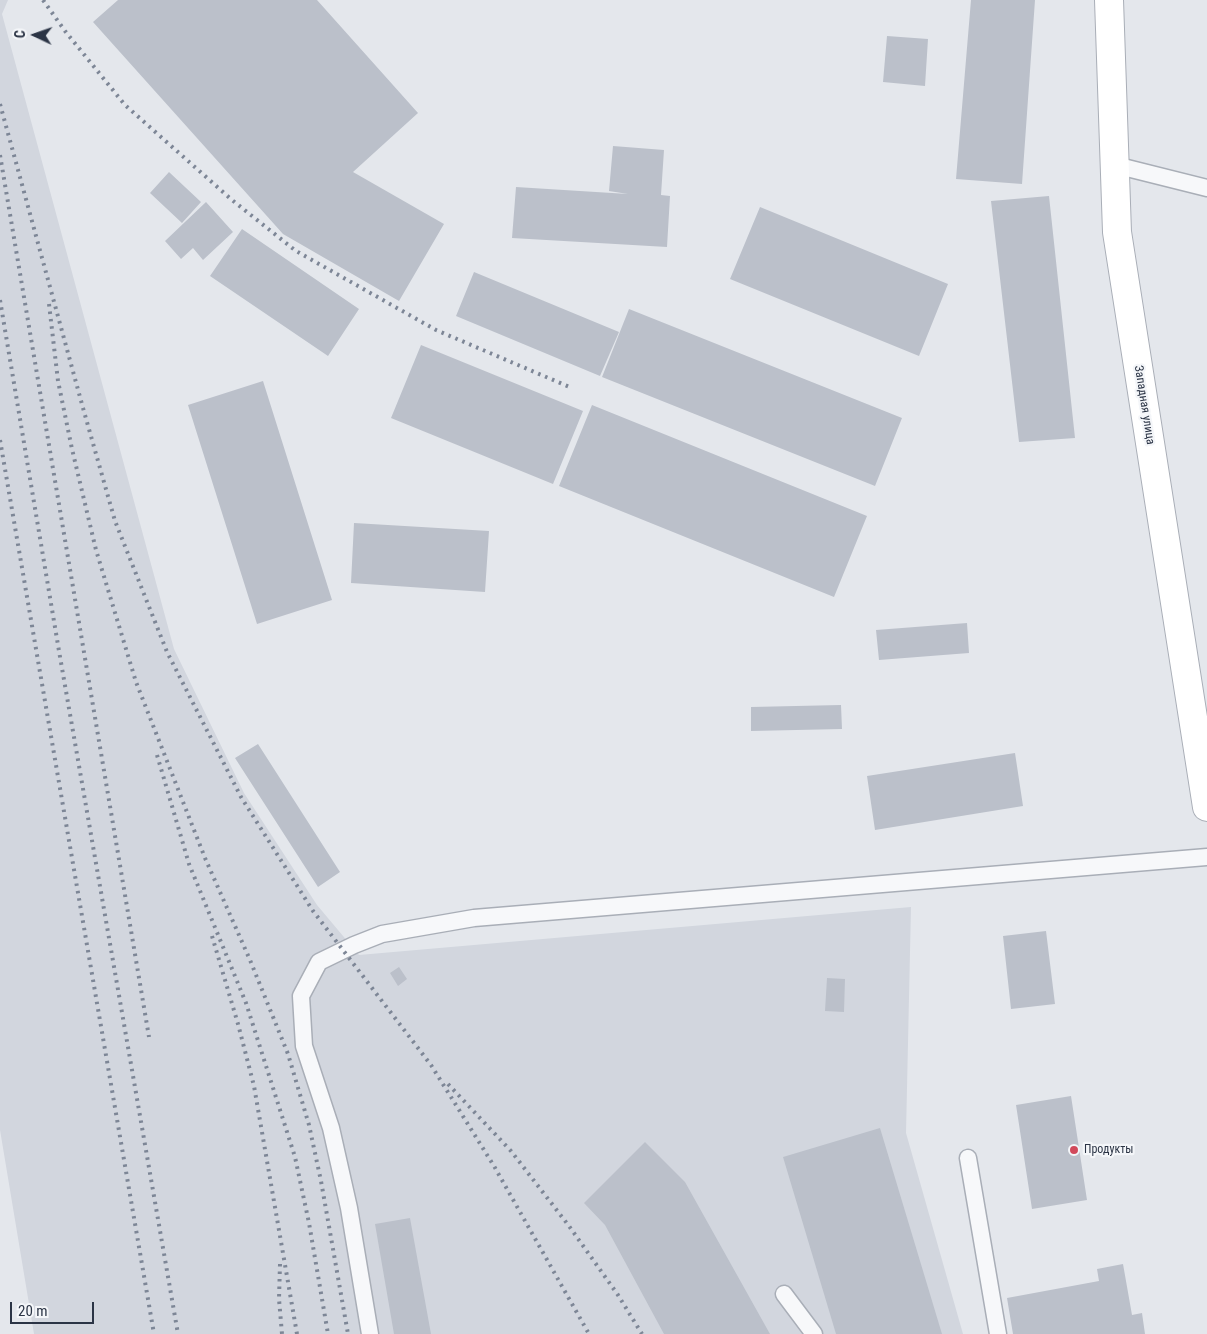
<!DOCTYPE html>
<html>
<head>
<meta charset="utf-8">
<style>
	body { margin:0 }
	#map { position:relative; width:1207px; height:1334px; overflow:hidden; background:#e4e7ec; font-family:"Roboto Condensed",sans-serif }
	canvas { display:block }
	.north { position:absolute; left:10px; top:10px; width:50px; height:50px; -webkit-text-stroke:4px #f4f6f9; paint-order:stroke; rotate:273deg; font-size:14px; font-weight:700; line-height:20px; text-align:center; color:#2b3445 }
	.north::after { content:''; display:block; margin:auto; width:18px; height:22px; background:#2b3445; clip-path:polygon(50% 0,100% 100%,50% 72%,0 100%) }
	.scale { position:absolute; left:10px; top:1302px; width:84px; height:22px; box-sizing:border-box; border:2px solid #2b3445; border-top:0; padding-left:6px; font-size:15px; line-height:18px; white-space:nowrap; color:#2b3445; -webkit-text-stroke:4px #f4f6f9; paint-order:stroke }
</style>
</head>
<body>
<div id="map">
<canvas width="1207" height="1334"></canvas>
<div class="north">С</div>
<div class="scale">20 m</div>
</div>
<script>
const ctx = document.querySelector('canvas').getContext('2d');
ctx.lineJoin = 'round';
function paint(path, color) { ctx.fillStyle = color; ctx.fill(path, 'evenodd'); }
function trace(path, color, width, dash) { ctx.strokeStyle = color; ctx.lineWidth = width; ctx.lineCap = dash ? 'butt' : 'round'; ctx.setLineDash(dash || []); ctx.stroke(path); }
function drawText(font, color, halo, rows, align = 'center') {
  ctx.font = font + ' "Roboto Condensed",sans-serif'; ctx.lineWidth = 4.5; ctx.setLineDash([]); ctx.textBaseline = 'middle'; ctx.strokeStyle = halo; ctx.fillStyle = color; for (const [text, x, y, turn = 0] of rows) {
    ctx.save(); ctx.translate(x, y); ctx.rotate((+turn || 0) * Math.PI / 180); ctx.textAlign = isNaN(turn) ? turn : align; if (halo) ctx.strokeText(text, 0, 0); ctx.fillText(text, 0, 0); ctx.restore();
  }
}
paint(new Path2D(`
	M0,0H8L2,14L174,649L244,793L317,905L359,955L911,907L906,1133L963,1334H34L0,1130Z`), '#d2d6de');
paint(new Path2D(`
	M118,0H317L418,113L353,172L444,224L399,301L283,234L93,22Z
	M971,0H1035L1022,184L956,179Z
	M887,36L928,39L925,86L883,82Z
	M613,146L664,150L661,195L670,196L667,247L512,238L516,187L628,194L609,191Z
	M169,172L201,202L182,223L150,193Z
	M1049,196L1075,438L1019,442L991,201Z
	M206,202L233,232L203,260L193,248L181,259L165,241Z
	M760,207L948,284L919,356L730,279Z
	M242,229L359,309L328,356L210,276Z
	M474,272L619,332L600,376L456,316Z
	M629,309L902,418L875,486L602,377Z
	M421,345L583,411L553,484L391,418Z
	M263,381L332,600L257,624L188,405Z
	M592,405L867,516L834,597L559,486Z
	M354,523L489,531L485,592L351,583Z
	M967,623L969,653L879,660L876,630Z
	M841,705L842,729L751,731V707Z
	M258,744L340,872L318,887L235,758Z
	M1015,753L1023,806L875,830L867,776Z
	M1046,931L1055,1004L1011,1009L1003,936Z
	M399,967L407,979L398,986L390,973Z
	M827,978L845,979L844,1012L825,1011Z
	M1071,1096L1087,1200L1032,1209L1016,1105Z
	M880,1128L942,1334H836L783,1157Z
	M645,1142L685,1182L770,1334H664L605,1225L584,1203Z
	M410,1218L431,1334H394L375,1224Z
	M1123,1264L1132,1315L1142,1313L1145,1334H1013L1007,1298L1099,1281L1097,1269Z`), '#bbc0ca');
const service = new Path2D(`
	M1115,165L1207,188
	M968,1158L998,1334
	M784,1294L814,1334
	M370,1334L349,1208L331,1128L304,1046L301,996L319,962L354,945L382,934L474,918L1207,857`);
const secondary = new Path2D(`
	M1109,0L1117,232L1207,807`);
trace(service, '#a9aeb7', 19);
trace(secondary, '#a9aeb7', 30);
trace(service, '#f7f8fa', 16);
trace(secondary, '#fff', 28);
trace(new Path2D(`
	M43,0L65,31L125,105L232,200L296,251L436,330L572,388
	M0,104L83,408L115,521L167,652L241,797L313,911L431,1065L494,1166L589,1334
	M0,155L149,1037
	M0,300L59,651L178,1334
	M49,304L58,381L72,449L96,550L136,682L205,858L250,960L288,1054L309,1125L321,1181L348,1334
	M0,440L154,1334
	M157,755L189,864L246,1003L295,1157L309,1223L328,1334
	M212,936L238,1024L254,1086L297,1334
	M448,1084L511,1151L569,1226L618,1295L642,1334
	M280,1264L279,1299L282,1334`), '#7d8696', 4, [2.5, 5]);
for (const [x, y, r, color] of [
	[1074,1150,5,"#d1495b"]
]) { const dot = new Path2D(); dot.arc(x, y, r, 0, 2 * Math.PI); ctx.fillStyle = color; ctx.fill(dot); trace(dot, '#f4f6f9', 2); }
drawText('12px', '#2b3445', '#f4f6f9', [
	["Западная улица",1144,405,81]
]);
drawText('12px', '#2b3445', '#f4f6f9', [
	["Продукты",1084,1150]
], 'left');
</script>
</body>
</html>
